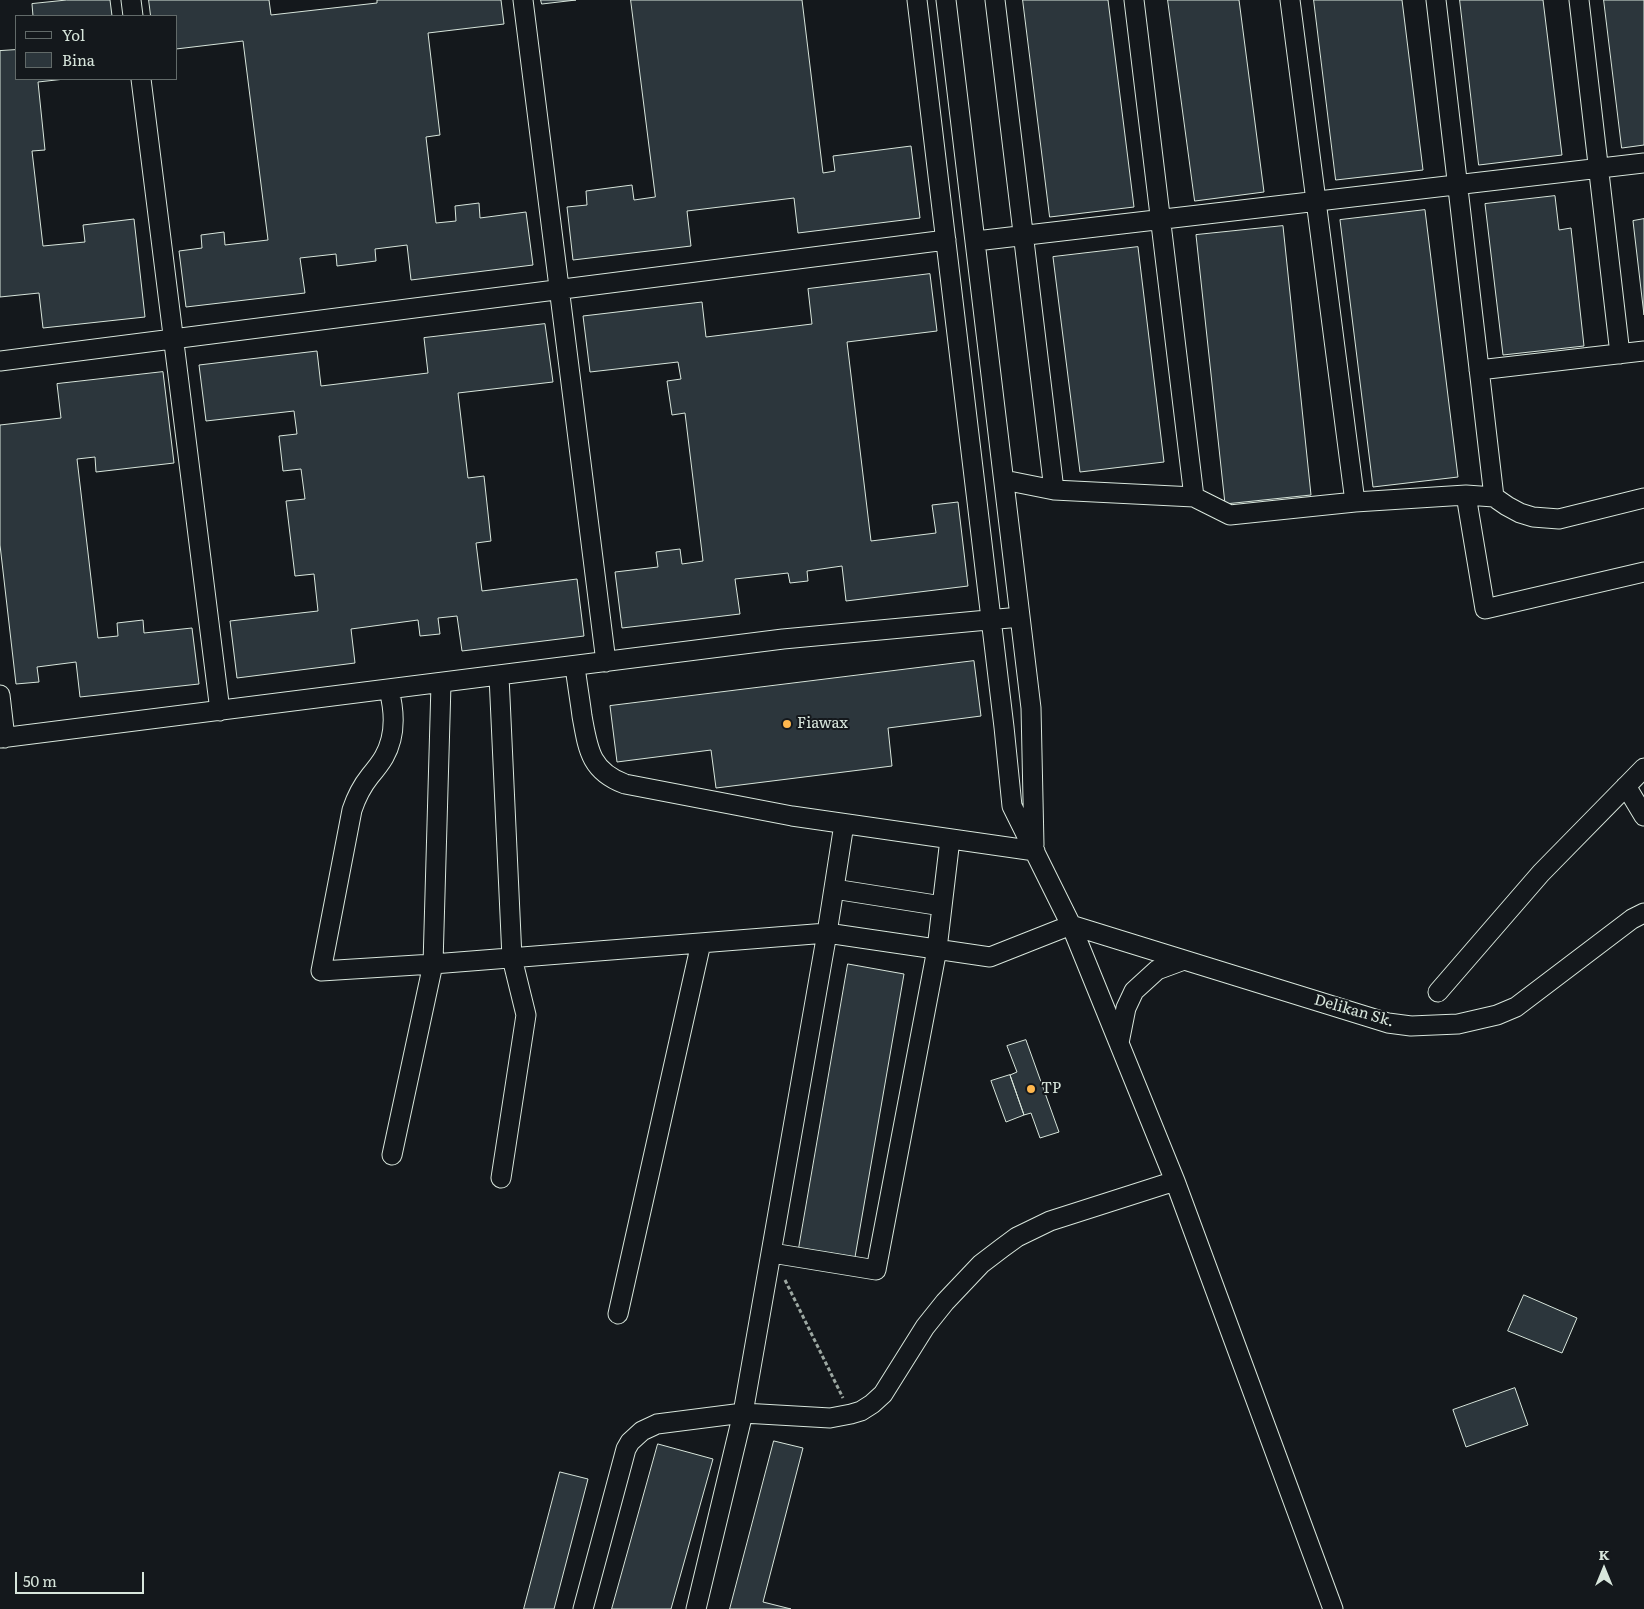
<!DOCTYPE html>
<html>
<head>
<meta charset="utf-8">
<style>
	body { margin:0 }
	#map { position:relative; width:1644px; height:1609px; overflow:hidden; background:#14181c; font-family:Literata,serif }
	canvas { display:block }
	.legend { position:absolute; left:15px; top:15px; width:162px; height:65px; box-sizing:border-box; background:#14181c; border:1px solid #626a69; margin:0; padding:6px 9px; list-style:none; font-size:15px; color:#d8e6dc }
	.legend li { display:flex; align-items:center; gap:10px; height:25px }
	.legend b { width:25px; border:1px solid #626a69 }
	.north { position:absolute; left:1579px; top:1544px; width:50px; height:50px; -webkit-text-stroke:4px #14181c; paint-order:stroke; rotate:0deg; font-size:14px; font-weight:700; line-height:20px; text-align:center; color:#d8e6dc }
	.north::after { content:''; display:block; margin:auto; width:18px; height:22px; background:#d8e6dc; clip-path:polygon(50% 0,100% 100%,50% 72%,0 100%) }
	.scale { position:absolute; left:15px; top:1572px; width:129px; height:22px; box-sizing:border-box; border:2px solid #d8e6dc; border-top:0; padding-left:6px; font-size:15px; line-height:18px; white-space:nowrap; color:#d8e6dc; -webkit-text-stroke:4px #14181c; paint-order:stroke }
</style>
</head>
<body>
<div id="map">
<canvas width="1644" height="1609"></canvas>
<ul class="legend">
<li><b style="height:6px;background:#14181c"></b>Yol</li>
<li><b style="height:14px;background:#2c363c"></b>Bina</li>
</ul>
<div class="north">K</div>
<div class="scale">50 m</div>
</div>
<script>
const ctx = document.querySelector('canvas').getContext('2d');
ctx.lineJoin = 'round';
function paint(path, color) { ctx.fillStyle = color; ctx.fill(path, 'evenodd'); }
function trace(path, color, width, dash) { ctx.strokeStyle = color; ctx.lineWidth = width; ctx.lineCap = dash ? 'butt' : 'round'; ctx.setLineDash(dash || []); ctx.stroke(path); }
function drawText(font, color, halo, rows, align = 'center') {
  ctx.font = font + ' Literata,serif'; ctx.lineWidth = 4; ctx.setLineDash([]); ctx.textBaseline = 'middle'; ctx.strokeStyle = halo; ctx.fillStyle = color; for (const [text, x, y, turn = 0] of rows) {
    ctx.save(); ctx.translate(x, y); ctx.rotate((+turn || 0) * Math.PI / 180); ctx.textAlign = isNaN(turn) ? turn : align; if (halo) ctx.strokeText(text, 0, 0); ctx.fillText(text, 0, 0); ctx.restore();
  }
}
const building = new Path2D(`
	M67,0H110L112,16H33L32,4Z
	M149,0H269L271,15L377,3V0H501L504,24L428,33L440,135L426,137L436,223L456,221L455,206L479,203L480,218L526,212L533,265L411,280L407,245L375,249L376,261L337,266L336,254L300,258L305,293L186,307L179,251L202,248L201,235L224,232L225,245L268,240L243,41L176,49V16H151Z
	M541,0H576L542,4Z
	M631,0H802L823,173L835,171L833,156L911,146L920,218L798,233L794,198L687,211L691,246L573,260L567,207L587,205L586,191L632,185L634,200L655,197Z
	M1023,0H1108L1134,207L1050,217Z
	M1168,0H1239L1264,192L1195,201Z
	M1314,0H1402L1423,170L1336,180Z
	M1460,0H1543L1562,155L1479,165Z
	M1604,0H1644V145L1622,148Z
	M16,50V79H65L38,82L45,150L32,151L43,246L85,242L83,225L134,219L145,317L43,328L39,293L0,297V51Z
	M1555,196L1559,230L1571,228L1584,346L1503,355L1485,204Z
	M1425,210L1458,477L1373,487L1340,220Z
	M1644,219V315L1633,221Z
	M1283,226L1311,495L1225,504L1196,235Z
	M1138,247L1164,462L1080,472L1053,257Z
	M930,274L937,331L847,342L871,541L936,533L932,505L958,502L968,586L846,601L842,566L807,571L808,581L790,583L788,573L735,579L740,614L622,628L615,572L658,567L656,552L680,549L682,564L703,561L685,413L672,415L667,381L681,379L678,362L590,372L583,316L702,302L706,337L812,324L808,289Z
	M545,324L553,382L458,393L468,478L484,476L491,541L476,543L482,591L577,579L584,636L462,651L457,616L438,618L440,634L420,636L418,620L351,629L355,663L237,678L230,621L318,611L314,574L295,576L286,501L305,499L301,469L283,471L279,436L297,434L294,411L206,421L199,365L317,351L321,386L428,373L424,338Z
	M163,372L174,463L96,472L95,457L77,459L98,638L118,636L117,623L143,620L144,633L192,628L199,684L80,697L76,662L37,667L39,682L16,684L0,545V425L61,418L57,384Z
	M974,661L981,716L888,728L892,766L716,788L711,750L617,762L610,706Z
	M848,964L904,974L855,1257L799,1248Z
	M1026,1040L1059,1132L1040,1138L1031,1113L1024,1115L1010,1075L1017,1072L1007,1046Z
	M1010,1075L1024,1115L1006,1122L991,1081Z
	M1524,1295L1577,1318L1562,1353L1508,1331Z
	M1515,1388L1528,1425L1466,1447L1453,1410Z
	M774,1441L803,1448L763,1602L791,1609H730Z
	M658,1444L713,1459L671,1609H612Z
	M560,1472L588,1479L554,1609H524Z`);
paint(building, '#2c363c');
trace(building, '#d8e6dc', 1);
const minor = new Path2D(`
	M131,0L133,16
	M523,0L606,662
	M917,0L1004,727L1012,806L1071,925L1175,1181L1333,1609
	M946,0L1031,708L1034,845
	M995,0L1054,490L1004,480
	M1134,0L1194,497
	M1290,0L1355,502
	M1436,0L1494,497
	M1579,0L1620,354
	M141,79L220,711
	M976,241L1644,163
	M0,361L946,240
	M1479,370L1644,351
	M1054,490L1194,497L1230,515L1355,502L1466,495L1494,497L1507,506L1520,513L1533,517L1559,519L1644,498
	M1466,495L1485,609L1644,572
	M575,666C577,683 580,700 582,716C588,749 590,771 625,784L792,816L1035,851
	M499,676L512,958L526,1015L501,1178
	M389,690C395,713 396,736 384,757C380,764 375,770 370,776C362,786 356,798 352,810L321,971L433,964L827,933L990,957L1071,925
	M0,695L5,738
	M0,738L783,639L1020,617
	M1626,786L1644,816
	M834,889L942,906
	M1071,925L1388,1023L1411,1026L1458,1024L1497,1015L1516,1007L1632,919L1644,913
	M1438,992L1541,873L1644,768
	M1119,1043L1126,1008L1134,991L1157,970L1184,960
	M392,1155L433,964L441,684
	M772,1253L876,1270L937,949L950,839
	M618,1314L701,943
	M583,1609L626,1449L630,1442L642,1431L657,1424L743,1413L830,1418L851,1414L861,1411L872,1404L883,1394L925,1327L945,1302L981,1264L1002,1248L1017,1237L1050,1221L1175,1181
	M696,1609L743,1413L827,933L844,824`);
trace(minor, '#d8e6dc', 21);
trace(new Path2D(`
	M785,1280L843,1398`), '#9da8a2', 3, [4, 2.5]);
trace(minor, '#14181c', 19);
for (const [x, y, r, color] of [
	[787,724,5,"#ffb74d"],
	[1031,1089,5,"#ffb74d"]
]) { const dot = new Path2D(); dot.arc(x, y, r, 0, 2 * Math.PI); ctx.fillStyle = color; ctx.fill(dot); trace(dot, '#14181c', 2); }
drawText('15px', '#d8e6dc', '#14181c', [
	["Fiawax",797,724],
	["TP",1041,1089]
], 'left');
drawText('15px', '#d8e6dc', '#14181c', [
	["Delikan Sk.",1354,1011,16]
]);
</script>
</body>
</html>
